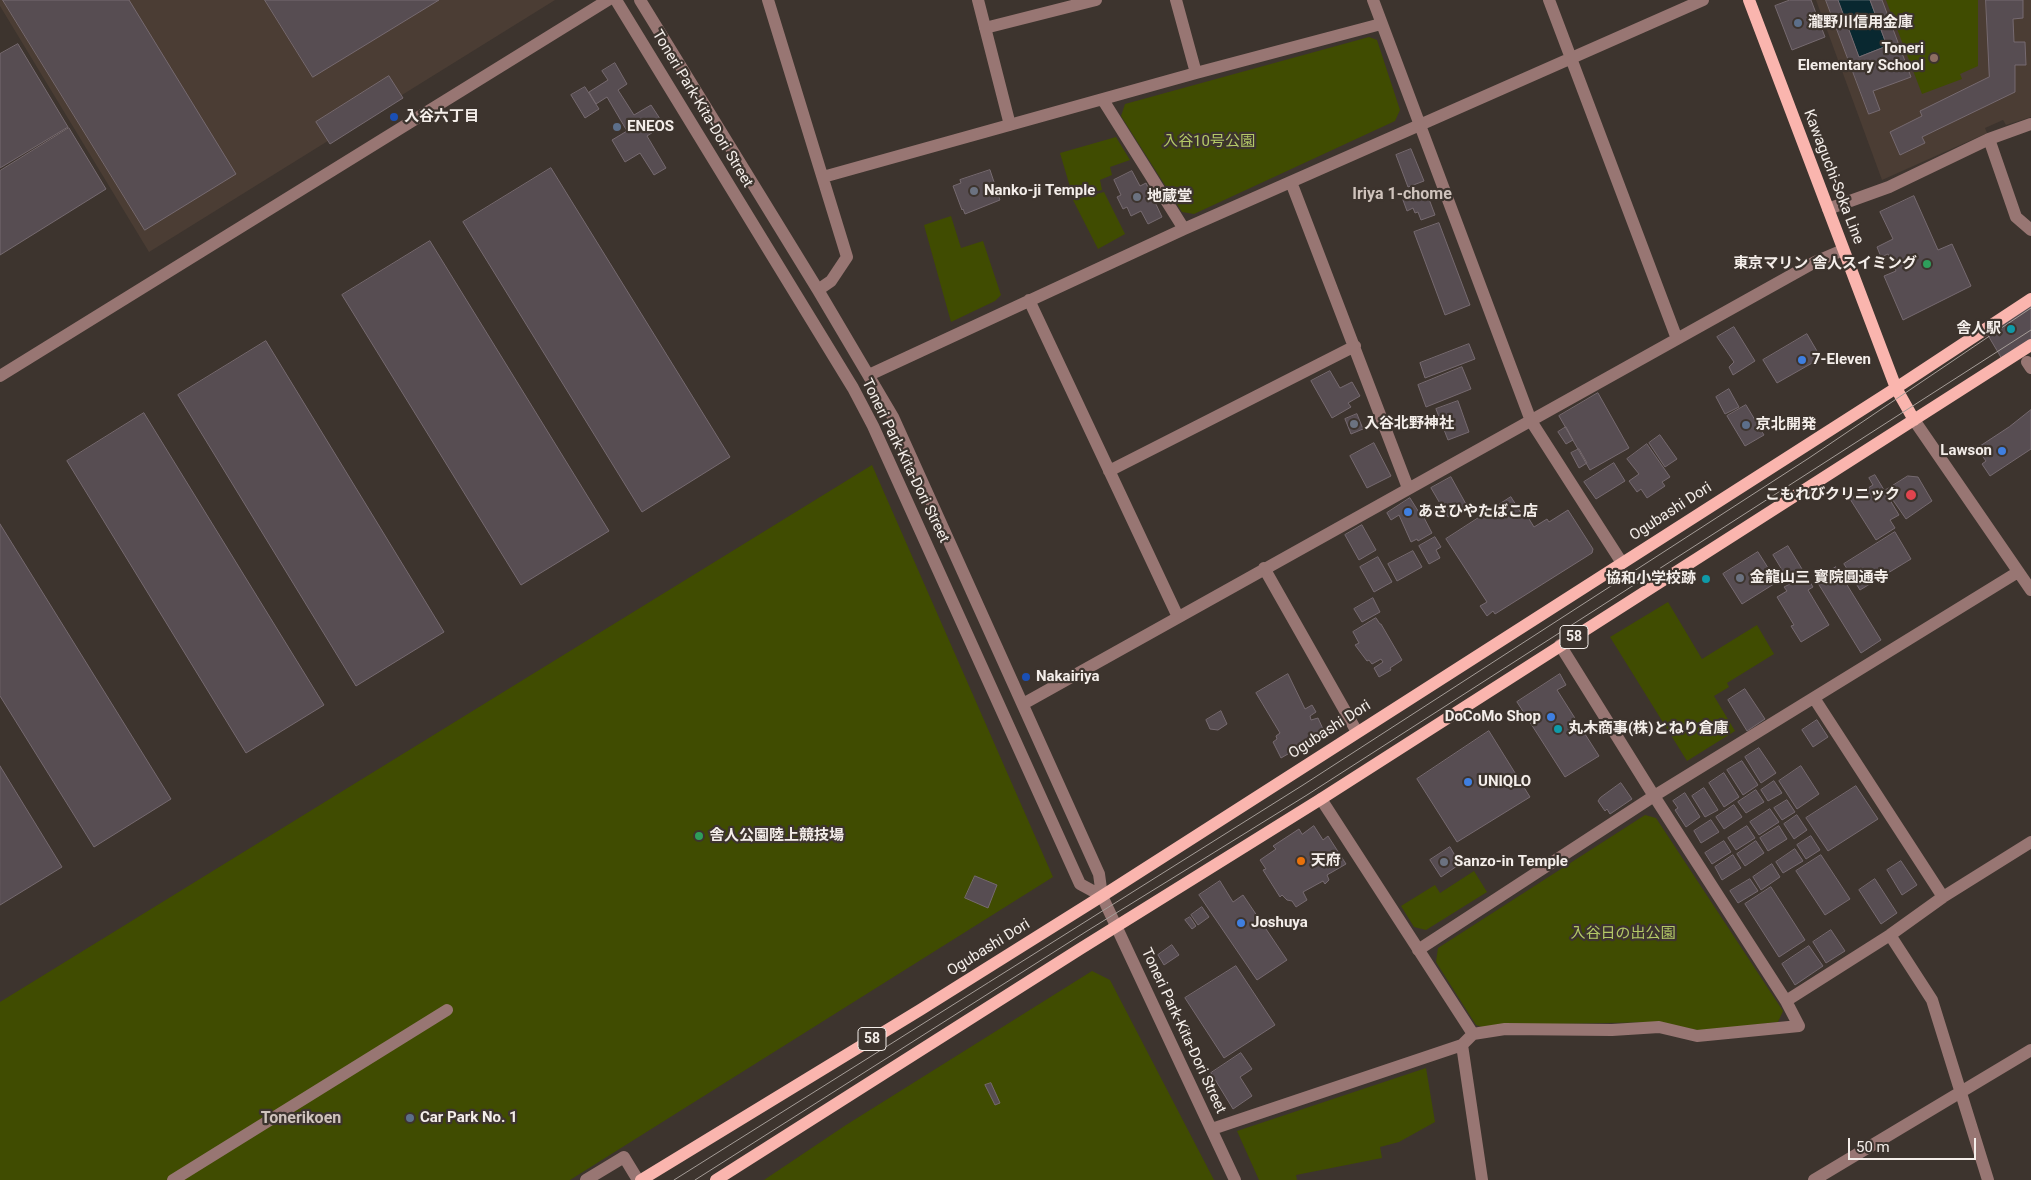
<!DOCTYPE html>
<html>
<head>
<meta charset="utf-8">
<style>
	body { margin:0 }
	#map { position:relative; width:2031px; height:1180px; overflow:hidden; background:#3d342e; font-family:Roboto,sans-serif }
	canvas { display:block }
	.scale { position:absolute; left:1848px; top:1138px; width:128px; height:22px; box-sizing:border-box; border:2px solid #f4eeea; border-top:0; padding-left:6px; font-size:15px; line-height:18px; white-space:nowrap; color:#f4eeea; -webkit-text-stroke:4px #3d342e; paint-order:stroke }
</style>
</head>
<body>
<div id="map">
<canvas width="2031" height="1180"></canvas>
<div class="scale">50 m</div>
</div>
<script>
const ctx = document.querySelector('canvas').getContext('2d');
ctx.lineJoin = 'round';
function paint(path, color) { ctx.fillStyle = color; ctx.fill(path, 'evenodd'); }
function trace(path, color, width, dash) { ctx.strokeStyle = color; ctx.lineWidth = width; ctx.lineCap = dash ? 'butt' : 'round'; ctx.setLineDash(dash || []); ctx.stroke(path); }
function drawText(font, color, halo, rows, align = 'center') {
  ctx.font = font + ' Roboto,"Noto Sans JP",sans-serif'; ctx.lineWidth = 4.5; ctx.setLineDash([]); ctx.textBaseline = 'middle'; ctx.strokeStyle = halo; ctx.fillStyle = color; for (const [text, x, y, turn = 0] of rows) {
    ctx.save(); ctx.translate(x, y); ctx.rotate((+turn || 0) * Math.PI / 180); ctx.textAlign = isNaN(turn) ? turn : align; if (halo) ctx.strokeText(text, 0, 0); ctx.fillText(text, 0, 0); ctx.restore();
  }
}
paint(new Path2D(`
	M0,0H555L149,252L0,6Z
	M1816,0H2031V117L2006,125L2003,120L1985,128L1987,133L1882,180Z`), '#4b3d34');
paint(new Path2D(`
	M1886,0H1978V66L1960,74L1962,79L1922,94Z
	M1369,37L1377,40L1400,110L1395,121L1194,214L1182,212L1121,116L1125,104Z
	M1116,137L1130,160L1110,167L1112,175L1100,180L1102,190L1073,197L1060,153Z
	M1104,192L1125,234L1098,249L1073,200Z
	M951,216L961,248L983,241L1001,295L995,301L951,322L924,225Z
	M872,465L1053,877L570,1180H0V1002Z
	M1668,602L1702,659L1757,625L1774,654L1727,683L1729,687L1714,696L1735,731L1687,761L1610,637Z
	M1645,815L1656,818L1783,1011L1778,1022L1701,1031L1660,1022L1496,1025L1487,1029L1476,1025L1436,962L1438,948Z
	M1474,871L1487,892L1426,930L1414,927L1401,906L1435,885L1440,893Z
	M1092,971L1110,980L1214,1180H764L846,1125Z
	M1426,1068L1435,1122L1399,1142L1380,1147L1382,1158L1296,1175L1297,1180H1259L1237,1131Z`), '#404c01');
const water = new Path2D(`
	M1838,0H1870L1887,46L1859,57Z`);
paint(water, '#092830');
trace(water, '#506368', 1);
const building = new Path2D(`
	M3,0H129L236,174L145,230Z
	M265,0H439L313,77Z
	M1790,0H1811L1825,37L1792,50L1775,6Z
	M1826,0H1838L1859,57L1887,46L1870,0H1882L1911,77L1873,91L1880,110L1869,114Z
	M1986,0H2023V18L2013,19L2014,42H2025L2026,65H2015V92L1922,137L1925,143L1900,155L1890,132L1922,116L1920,111L1989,77Z
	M18,44L68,127L0,168V54Z
	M615,63L627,84L618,90L634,115L651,105L664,125L647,136L666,168L654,175L640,153L625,162L612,140L627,131L607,97L596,104L589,92L608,80L602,71Z
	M389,76L403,98L330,144L316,122Z
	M585,87L599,109L585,118L571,95Z
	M69,128L106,189L0,255V171Z
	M1411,149L1424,181L1408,187L1396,155Z
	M551,168L730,457L642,512L463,222Z
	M990,170L1000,200L965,214L963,209L962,210L953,186L961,183L960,180Z
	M1132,171L1140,186L1146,183L1162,217L1148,224L1141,211L1131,216L1127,207L1123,209L1117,197L1121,195L1114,180Z
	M1426,191L1435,215L1421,220L1418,212L1415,213L1413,208L1407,211L1403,200Z
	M1914,196L1938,250L1952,244L1971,286L1903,320L1884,276L1896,271L1888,254L1881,257L1877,247L1893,239L1880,212Z
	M1439,223L1470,305L1445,315L1414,232Z
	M430,241L609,531L521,585L342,295Z
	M2031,303V340L2002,359L1986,332Z
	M1734,327L1755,361L1733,375L1729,367L1734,362L1717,337Z
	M1807,334L1821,358L1777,383L1763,360Z
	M266,341L444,632L356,686L178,395Z
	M1469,344L1475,359L1425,378L1420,363Z
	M1462,367L1471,389L1426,407L1418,385Z
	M1330,371L1340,388L1352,382L1360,396L1348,403L1351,407L1332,418L1311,381Z
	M1729,389L1739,407L1725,414L1716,397Z
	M1598,393L1629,448L1590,470L1559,416Z
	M1458,401L1469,432L1448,440L1436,409Z
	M1746,405L1764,435L1745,446L1727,416Z
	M2031,410V449L1990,476L1982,464L1986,461L1977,448L2009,427Z
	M144,413L324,705L246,753L67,461Z
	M1357,414L1363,429L1351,434L1345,419Z
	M1566,427L1573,440L1566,444L1558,432Z
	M1660,435L1677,459L1665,467L1649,443Z
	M1374,443L1391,476L1367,488L1350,456Z
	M1647,444L1670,477L1662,482L1665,486L1647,498L1641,489L1637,492L1629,481L1639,474L1627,459Z
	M1579,449L1587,463L1579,468L1571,453Z
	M1614,463L1625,481L1596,499L1584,482Z
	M1875,475L1899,515L1890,520L1895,528L1876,540L1850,499L1873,485L1869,478Z
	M1908,476L1918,477L1932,501L1906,519L1886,490Z
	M1451,477L1467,506L1448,517L1431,488Z
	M1511,497L1523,516L1526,514L1534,527L1547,519L1549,522L1568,510L1593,549L1592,553L1495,614L1493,611L1487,616L1480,606L1487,602L1446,539Z
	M1410,498L1420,514L1421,512L1432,533L1418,541L1417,539L1411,542L1399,515L1391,520L1387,513Z
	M0,524L171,799L94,847L0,696Z
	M1362,525L1376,550L1359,560L1345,535Z
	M1895,532L1911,559L1860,590L1844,564Z
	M1435,537L1441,547L1436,550L1440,558L1429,564L1419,546Z
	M1788,546L1802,569L1787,578L1773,555Z
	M1413,551L1422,567L1397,581L1388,564Z
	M1758,552L1777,582L1742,604L1723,574Z
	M1378,557L1392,582L1374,592L1360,567Z
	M1836,567L1881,640L1861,653L1816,580Z
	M1803,571L1813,587L1808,590L1829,625L1801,642L1791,626L1794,625L1777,597L1787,591L1784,587L1790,584L1788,580Z
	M1373,598L1380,612L1362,622L1354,609Z
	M1376,618L1380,624H1381L1402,660L1390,668L1391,670L1379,677L1374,668L1383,662L1381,659L1372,664L1369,660L1367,661L1355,645L1359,643L1353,632Z
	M1288,674L1305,709L1312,705L1316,712L1310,716L1311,720L1318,718L1323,729L1321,735L1281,758L1273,742L1277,739L1276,736L1280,733L1256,693Z
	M1560,674L1566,685L1557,690L1599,756L1565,777L1517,702Z
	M1745,689L1765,719L1747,731L1728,700Z
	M1221,711L1227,724L1218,730L1210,729L1206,720Z
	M1817,720L1828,737L1813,747L1802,730Z
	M1489,731L1530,797L1457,842L1417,779Z
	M1759,748L1776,773L1761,783L1745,757Z
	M1742,761L1758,785L1743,795L1727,770Z
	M0,766L62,867L0,905Z
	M1801,766L1819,794L1797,809L1779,781Z
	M1724,773L1739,797L1724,807L1709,783Z
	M1774,781L1782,793L1768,801L1761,790Z
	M1621,783L1632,799L1610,814L1607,809L1605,811L1598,801L1600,798Z
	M1856,786L1878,819L1828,851L1806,818Z
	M1704,788L1718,810L1705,817L1692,796Z
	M1756,790L1764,802L1746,813L1738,802Z
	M1685,793L1700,817L1686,827L1675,810L1678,808L1673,801Z
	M1787,800L1795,812L1782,820L1774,808Z
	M1734,805L1742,817L1724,829L1716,817Z
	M1770,809L1779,822L1759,835L1750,822Z
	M1797,815L1807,830L1794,839L1784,824Z
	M1711,820L1719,832L1701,843L1694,831Z
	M1314,826L1323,840L1328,836L1346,864L1327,875L1329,880L1325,884L1323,881L1303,892L1307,900L1296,907L1292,901L1287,900L1282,895L1280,897L1263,870L1266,869L1260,860L1276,849L1273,846L1299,829L1302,834Z
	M1747,826L1755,838L1736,850L1728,838Z
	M1779,826L1787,839L1768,851L1760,838Z
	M1811,836L1820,850L1806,859L1797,845Z
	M1724,841L1731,852L1712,864L1705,853Z
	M1756,841L1764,853L1745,866L1737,854Z
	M1450,847L1460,864L1441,877L1430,860Z
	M1795,849L1803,861L1783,873L1776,862Z
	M1733,855L1741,868L1722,880L1715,867Z
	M1821,855L1850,899L1825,915L1796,871Z
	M1901,861L1917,885L1902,895L1887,870Z
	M1772,864L1780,877L1761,890L1753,877Z
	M975,876L997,885L988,908L965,898Z
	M1750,879L1758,891L1738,903L1730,891Z
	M1875,879L1897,913L1881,924L1859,890Z
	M1220,881L1233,902L1243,895L1287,960L1257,980L1199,895Z
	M1771,887L1805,940L1779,957L1745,904Z
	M1202,907L1209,917L1198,925L1191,915Z
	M1190,917L1196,926L1192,929L1185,920Z
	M1831,930L1845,951L1826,963L1813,942Z
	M1172,945L1179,955L1164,965L1158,955Z
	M1809,946L1823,966L1795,985L1782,964Z
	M1236,966L1275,1025L1224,1058L1185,998Z
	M1241,1053L1252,1069L1240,1077L1252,1096L1233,1109L1211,1073Z
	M991,1083L1000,1103L995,1105L985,1085Z`);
paint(building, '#574d52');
trace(building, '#766a70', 1);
trace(new Path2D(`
	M616,0L853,388L873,426L1080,884L1102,896
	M640,0L818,290L893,417L1099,874L1102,896L1235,1180
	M768,0L847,257L831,281L818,290
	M978,0L1010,125
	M1176,0L1196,73
	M1373,0L1531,421L1622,563
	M1549,0L1677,339
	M985,28L1096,0
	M1103,100L1184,229
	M1989,139L2016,217L2031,230
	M823,177L1196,73L1381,24
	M1291,182L1408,488
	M1828,209L1889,187L1989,139L2031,124
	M1029,300L1178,617
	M2027,362L2031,368
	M869,375L1184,229L1703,0
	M0,376L608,0
	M1914,420L2031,590
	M1109,471L1355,346
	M1264,568L1357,732
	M1814,698L1943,897
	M1023,704L1815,262L1843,250
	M1321,799L1473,1034
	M1890,935L1932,1000L1988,1180
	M1418,950L1654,796L2018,572
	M1786,1001L1890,935L1943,897L2031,842
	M1462,1045L1482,1180
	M1212,1129L1462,1045L1473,1034L1505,1029L1612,1030L1659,1027L1697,1036L1799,1026L1786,1001L1654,796L1560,645
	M173,1180L447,1010
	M586,1180L624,1157L638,1180
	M1814,1180L2031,1050`), '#987673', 12);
trace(new Path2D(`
	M1749,0L1896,388L1914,420
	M641,1180L920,1010L1102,896L1896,388L2031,299
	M716,1180L1080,949L1321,799L2031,345`), '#fab5ae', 12);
trace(new Path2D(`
	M674,1180L1303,785L1809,458L2031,308
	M695,1180L1087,931L1307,795L2031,330`), '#a59d98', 1);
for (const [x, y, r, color] of [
	[1798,23,5,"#5c6f8a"],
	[1934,58,5,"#8d6e63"],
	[394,117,5,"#1a4fb4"],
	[617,127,5,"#5c6f8a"],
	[974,191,5,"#6b7280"],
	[1137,197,5,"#6b7280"],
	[1927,264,5,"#2e9e5b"],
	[2011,329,5,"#0f9aa8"],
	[1802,360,5,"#3f7fe0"],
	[1354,424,5,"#6b7280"],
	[1746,425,5,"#5c6f8a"],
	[2002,451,5,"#3f7fe0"],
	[1911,495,6,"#e0444e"],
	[1408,512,5,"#3f7fe0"],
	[1740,578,5,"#6b7280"],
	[1706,579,5,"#0f9aa8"],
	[1026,677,5,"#1a4fb4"],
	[1551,717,5,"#3f7fe0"],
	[1558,729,5,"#0f9aa8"],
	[1468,782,5,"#3f7fe0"],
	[699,836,5,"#2e9e5b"],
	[1301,861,5,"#e8710a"],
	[1444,862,5,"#6b7280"],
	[1241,923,5,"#3f7fe0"],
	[410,1118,5,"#5c6f8a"]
]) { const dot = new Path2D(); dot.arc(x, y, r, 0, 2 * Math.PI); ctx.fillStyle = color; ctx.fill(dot); trace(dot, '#3d342e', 2); }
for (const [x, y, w] of [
	[1574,637,28],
	[872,1039,28]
]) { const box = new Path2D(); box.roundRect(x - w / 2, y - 11.5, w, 23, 4); ctx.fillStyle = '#3d342e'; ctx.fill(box); trace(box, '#f4eeea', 1); }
drawText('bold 14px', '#f4eeea', null, [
	["58",1574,637],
	["58",872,1039]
]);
drawText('bold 15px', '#f4eeea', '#3d342e', [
	["瀧野川信用金庫",1808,23],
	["Toneri",1924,49,"right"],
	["Elementary School",1924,66,"right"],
	["入谷六丁目",404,117],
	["ENEOS",627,127],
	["Nanko-ji Temple",984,191],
	["地蔵堂",1147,197],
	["東京マリン 舎人スイミング",1917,264,"right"],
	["舎人駅",2001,329,"right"],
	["7-Eleven",1812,360],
	["入谷北野神社",1364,424],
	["京北開発",1756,425],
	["Lawson",1992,451,"right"],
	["こもれびクリニック",1900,495,"right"],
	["あさひやたばこ店",1418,512],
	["金龍山三 寳院圓通寺",1750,578],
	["協和小学校跡",1696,579,"right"],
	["Nakairiya",1036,677],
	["DoCoMo Shop",1541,717,"right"],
	["丸木商事(株)とねり倉庫",1568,729],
	["UNIQLO",1478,782],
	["舎人公園陸上競技場",709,836],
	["天府",1311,861],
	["Sanzo-in Temple",1454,862],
	["Joshuya",1251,923],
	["Car Park No. 1",420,1118]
], 'left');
drawText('15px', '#f4eeea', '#3d342e', [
	["Toneri Park-Kita-Dori Street",702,109,59],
	["Kawaguchi-Soka Line",1833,177,69],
	["Toneri Park-Kita-Dori Street",905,461,64],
	["Ogubashi Dori",1671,512,-33],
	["Ogubashi Dori",1330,730,-33],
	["Ogubashi Dori",989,948,-32],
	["Toneri Park-Kita-Dori Street",1183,1031,65]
]);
drawText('15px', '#b4c967', '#3d342e', [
	["入谷10号公園",1209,142],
	["入谷日の出公園",1623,934]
]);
drawText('bold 16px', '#cfc3bc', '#3d342e', [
	["Iriya 1-chome",1402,195],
	["Tonerikoen",301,1119]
]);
</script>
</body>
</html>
